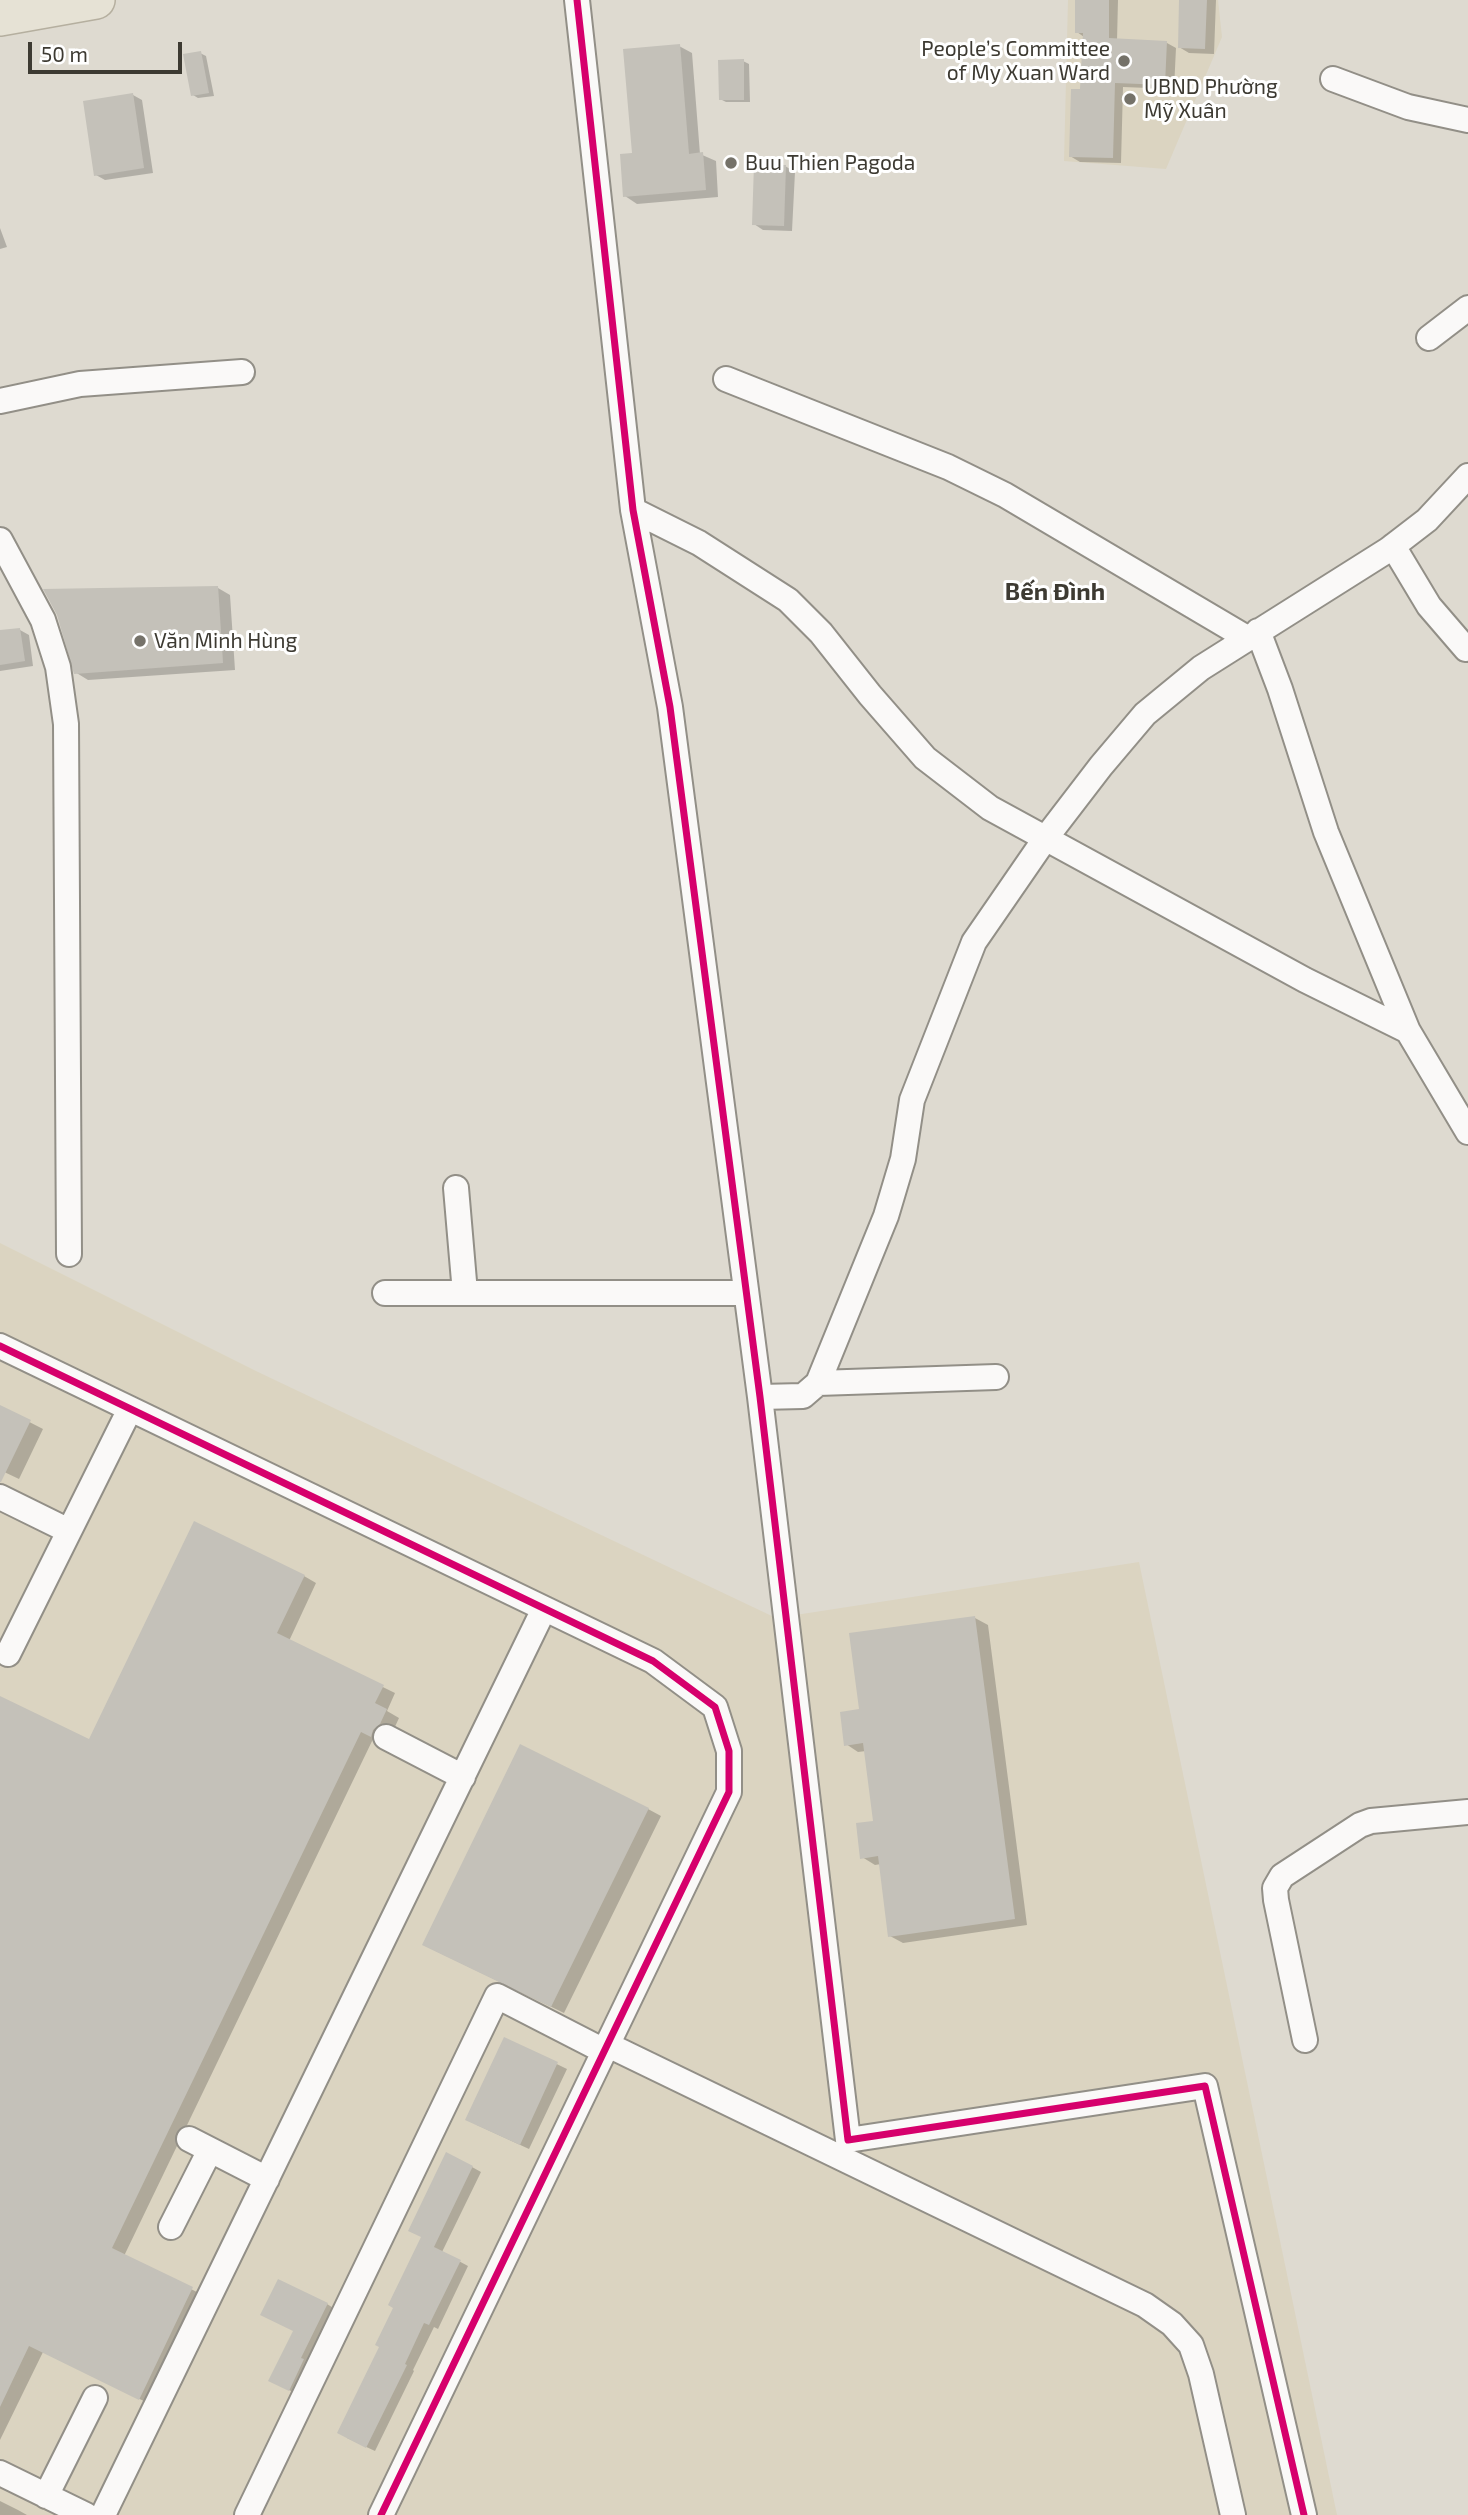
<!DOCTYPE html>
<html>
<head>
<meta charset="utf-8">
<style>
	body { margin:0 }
	#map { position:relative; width:1468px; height:2515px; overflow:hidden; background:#dedad0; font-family:"Exo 2",sans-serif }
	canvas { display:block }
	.scale { position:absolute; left:28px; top:42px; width:154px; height:32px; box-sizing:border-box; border:4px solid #3d3a32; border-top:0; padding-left:9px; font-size:21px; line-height:24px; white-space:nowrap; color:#3d3a32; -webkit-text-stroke:5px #fff; paint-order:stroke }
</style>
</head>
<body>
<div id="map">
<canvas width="1468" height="2515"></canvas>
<div class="scale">50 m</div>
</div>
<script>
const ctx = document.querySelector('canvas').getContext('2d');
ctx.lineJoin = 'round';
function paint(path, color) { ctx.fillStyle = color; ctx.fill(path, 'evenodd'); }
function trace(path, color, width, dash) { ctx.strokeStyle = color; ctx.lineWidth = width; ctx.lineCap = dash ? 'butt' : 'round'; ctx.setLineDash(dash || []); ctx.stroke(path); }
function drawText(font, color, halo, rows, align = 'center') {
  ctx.font = font + ' "Exo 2",sans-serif'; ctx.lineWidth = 6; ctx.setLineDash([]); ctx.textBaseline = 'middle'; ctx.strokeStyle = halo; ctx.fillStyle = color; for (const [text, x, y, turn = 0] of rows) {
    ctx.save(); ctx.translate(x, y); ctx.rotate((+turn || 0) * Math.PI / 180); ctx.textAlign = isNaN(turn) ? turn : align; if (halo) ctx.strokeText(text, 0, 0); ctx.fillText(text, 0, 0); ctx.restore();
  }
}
paint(new Path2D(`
	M1068,0H1218L1222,37L1166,169L1064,161Z
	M0,1243L258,1372L776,1618L1139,1562L1337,2515H0Z`), '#dbd4c1');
paint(new Path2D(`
	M1077,0H1118L1117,41L1167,43L1176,48L1174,89L1123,87L1121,163L1080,162L1070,156L1082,91L1084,37L1077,32Z
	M1181,0H1216L1214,54L1189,53L1179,47Z
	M679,46L692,53L700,154L716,161L718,197L637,204L625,196L634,155Z
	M200,53L206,56L214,96L198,98L193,95Z
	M743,61L749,64L750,102H726L720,99Z
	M133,95L142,100L153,173L105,180L96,175Z
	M785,166L795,172L792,231L763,230L754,224Z
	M0,228L7,247L0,249Z
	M218,588L230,595L235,670L88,680L75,672Z
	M20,630L29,635L33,666L0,671V632Z
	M0,1407L43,1429L19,1479L0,1470Z
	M304,1576L316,1583L289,1641L395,1693L387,1711L399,1718L393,1731L374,1737L124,2256L205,2296L152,2405L43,2352L0,2440V1698L89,1741Z
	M975,1618L988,1625L1027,1925L903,1943L890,1936L881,1864L875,1865L862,1857L875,1822L866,1751L858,1752L846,1744L861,1710Z
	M648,1809L661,1816L564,2013L436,1951Z
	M505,2039L567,2069L529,2149L477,2125Z
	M472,2167L481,2172L442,2252L468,2266L438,2329L434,2327L413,2370L414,2371L375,2451L347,2438L423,2237Z
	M327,2304L335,2309L297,2394L279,2385Z
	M0,2501L18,2510L27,2515H0Z`), '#0003');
paint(new Path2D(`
	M1075,0H1109V38L1167,41L1165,85L1115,83L1113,158L1069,157L1071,89H1080L1083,33H1075Z
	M1179,0H1207L1205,49L1178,48Z
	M680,44L689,154L703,152L706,190L623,197L620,154L632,153L623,49Z
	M201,51L209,93L191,96L183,54Z
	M744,59V100H719L718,60Z
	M133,93L144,168L94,176L83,101Z
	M754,164L786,165L784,226L752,225Z
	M218,586L223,663L74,674L57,615L43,589Z
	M20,628L25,661L0,665V630Z
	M0,1405L31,1420L1,1482H0Z
	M194,1521L305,1575L277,1633L384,1685L375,1703L387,1709L380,1724L373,1730L371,1737L361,1732L112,2248L193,2287L139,2400L29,2346L0,2407V1696L89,1739Z
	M975,1616L1015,1919L888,1937L878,1856L860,1859L856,1823L873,1821L863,1743L844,1746L840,1712L859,1709L849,1633Z
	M520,1744L649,1808L551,2007L422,1945Z
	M504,2037L558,2062L520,2145L465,2120Z
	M446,2152L473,2166L434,2247L461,2260L429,2325L424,2323L405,2364L407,2365L366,2448L337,2433L379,2347L375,2345L393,2308L388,2305L421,2237L408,2231Z
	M278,2279L328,2303L301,2358L304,2359L289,2391L268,2381L293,2331L260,2315Z`), '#c4c1b9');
const minor = new Path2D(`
	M577,0L633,510L670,707L760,1397L848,2140L1205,2086L1304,2515
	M1333,79L1408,107L1468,120
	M1429,338L1468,308
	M726,379L948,467L1005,495L1247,638
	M0,401L80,384L242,372
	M633,510L699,543L788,600L821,633L870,695L925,758L990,808L1305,980L1408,1031L1468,1132
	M0,540L43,620L58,667L66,724L69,1254
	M1393,546L1429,606L1466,649L1468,645
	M1258,631L1280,689L1326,832L1408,1031
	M456,1188L465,1293
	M385,1293H746
	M0,1346L653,1661L715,1707L729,1751V1792L381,2515
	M818,1383L996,1377
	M760,1397L803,1396L818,1383L886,1216L903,1159L912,1100L974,942L1045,839L1101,766L1145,714L1201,668L1388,550L1427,520L1468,476
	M0,1497L69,1531
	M8,1654L130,1409
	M386,1737L463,1777
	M1305,2040L1276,1900L1275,1888L1282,1876L1360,1825L1371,1821L1468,1812
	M608,2045L1145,2305L1172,2324L1191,2345L1201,2374L1233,2515
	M189,2139L267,2179
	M171,2227L210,2150
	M0,2473L86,2515
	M46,2496L95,2398
	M103,2515L544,1609
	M247,2515L497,1996L604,2051`);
const highway = new Path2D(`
	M0,17L96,0`);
trace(minor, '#928f87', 28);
trace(highway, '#b5af9f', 40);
trace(minor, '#faf9f8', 24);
trace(highway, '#e6e2d5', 37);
trace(new Path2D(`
	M577,0L633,510L670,707L760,1397L848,2140L1205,2086L1304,2515
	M0,1346L653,1661L715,1707L729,1751V1792L381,2515`), '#d6006c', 7);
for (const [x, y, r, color] of [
	[1124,61,7,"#757269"],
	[1130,99,7,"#757269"],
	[731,163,7,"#757269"],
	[140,641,7,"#757269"]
]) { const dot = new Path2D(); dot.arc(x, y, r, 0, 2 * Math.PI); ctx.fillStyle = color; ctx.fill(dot); trace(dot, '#fff', 2.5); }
drawText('21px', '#3d3a32', '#fff', [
	["People’s Committee",1110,49,"right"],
	["of My Xuan Ward",1110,73,"right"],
	["UBND Phường",1144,87],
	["Mỹ Xuân",1144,111],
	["Buu Thien Pagoda",745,163],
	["Văn Minh Hùng",154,641]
], 'left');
drawText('bold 24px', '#3d3a32', '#fff', [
	["Bến Đình",1055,592]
]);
</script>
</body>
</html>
